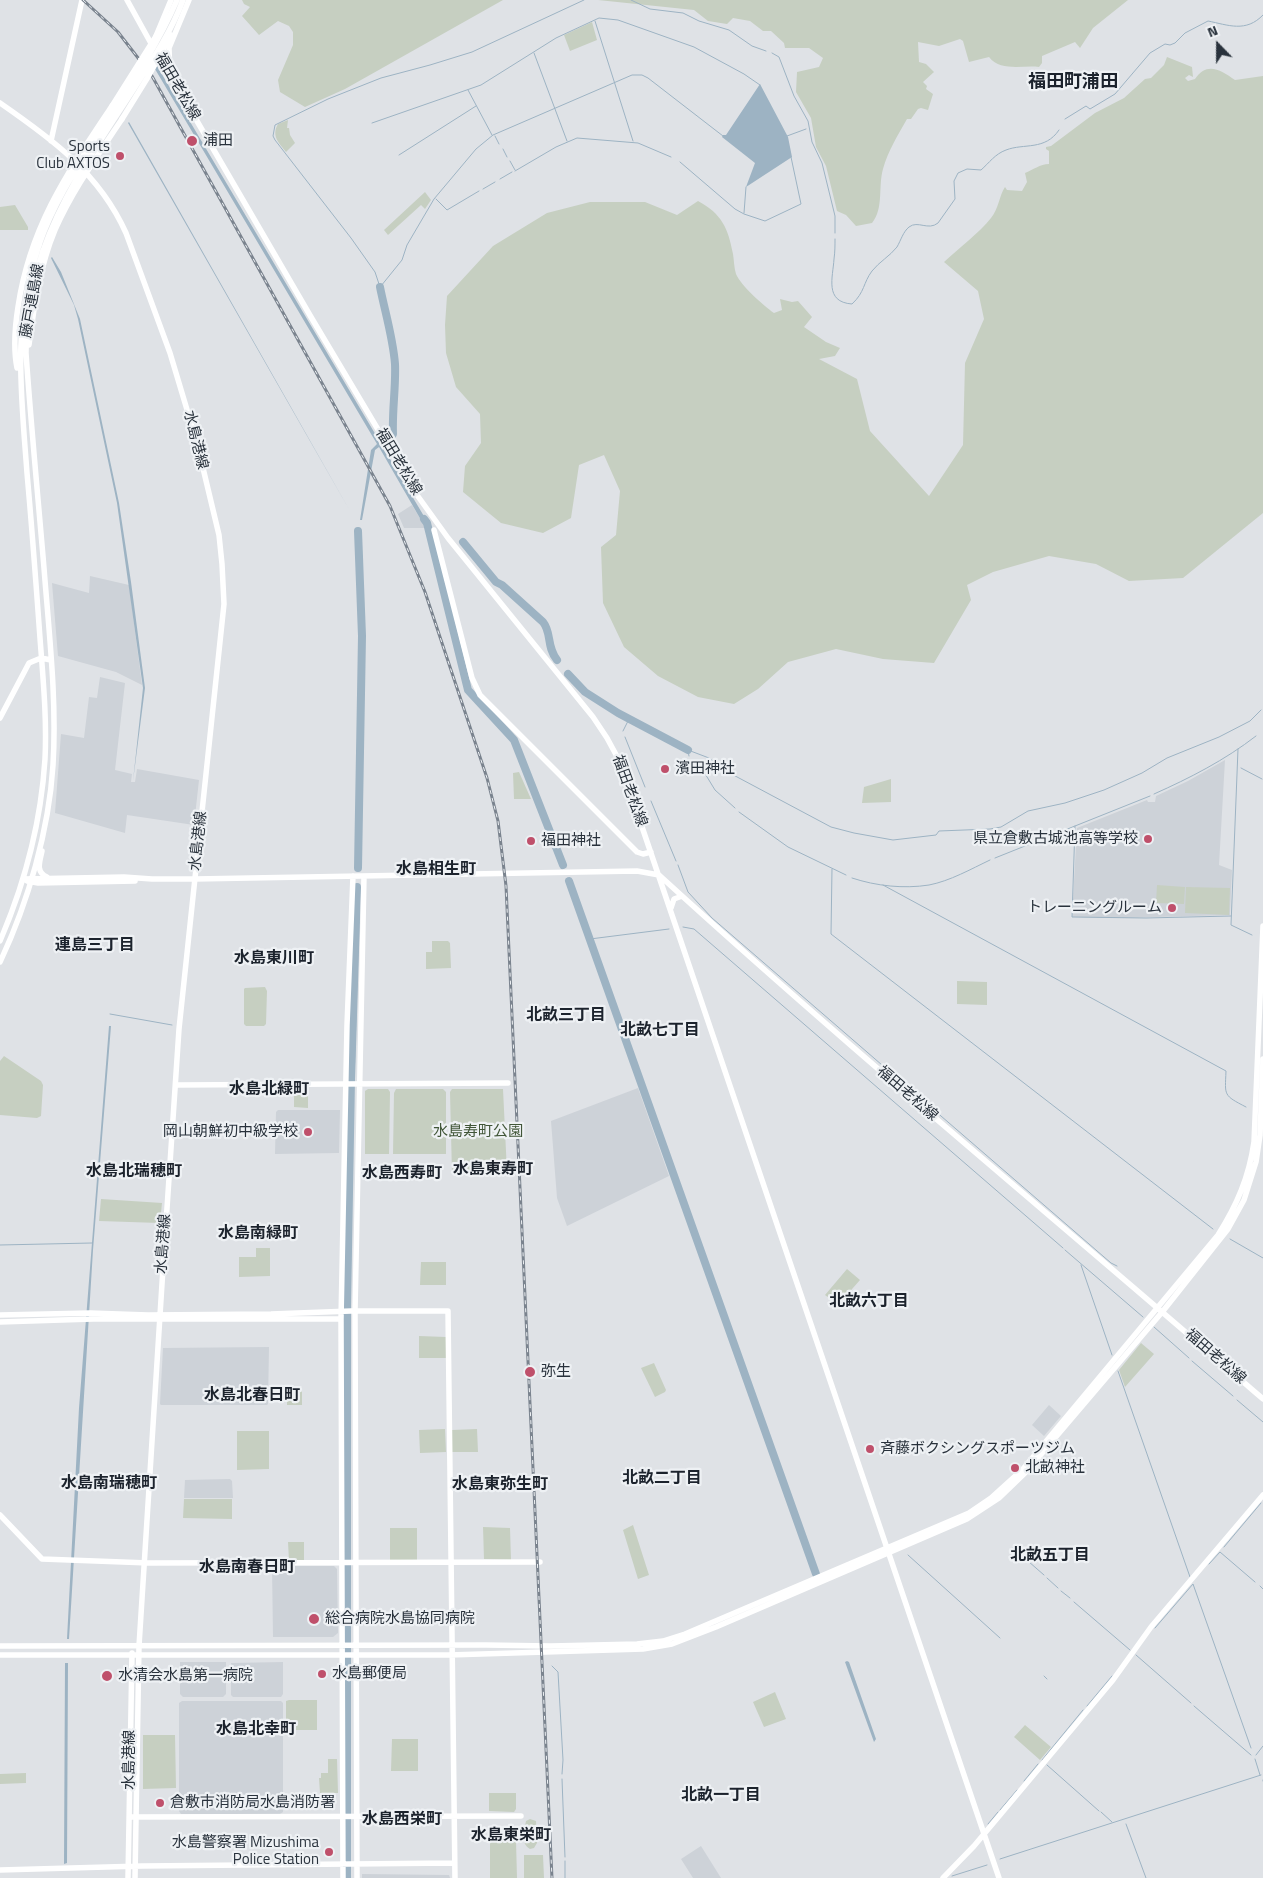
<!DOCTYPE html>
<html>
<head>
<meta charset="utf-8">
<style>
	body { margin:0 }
	#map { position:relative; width:1263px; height:1878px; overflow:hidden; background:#dfe2e6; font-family:"Titillium Web",sans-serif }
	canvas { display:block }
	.north { position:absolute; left:1193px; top:20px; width:50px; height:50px; -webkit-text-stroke:4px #eef1f4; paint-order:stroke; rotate:338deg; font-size:14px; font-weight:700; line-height:20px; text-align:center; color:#29323c }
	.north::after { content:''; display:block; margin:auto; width:18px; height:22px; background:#29323c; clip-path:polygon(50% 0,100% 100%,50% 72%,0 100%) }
</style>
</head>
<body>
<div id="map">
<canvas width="1263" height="1878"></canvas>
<div class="north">N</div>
</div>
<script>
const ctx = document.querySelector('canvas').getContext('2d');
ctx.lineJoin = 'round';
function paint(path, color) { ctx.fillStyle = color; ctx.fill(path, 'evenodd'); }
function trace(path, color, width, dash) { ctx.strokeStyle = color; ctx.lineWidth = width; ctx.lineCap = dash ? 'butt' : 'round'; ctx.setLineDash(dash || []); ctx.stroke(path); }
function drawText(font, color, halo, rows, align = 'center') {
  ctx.font = font + ' "Titillium Web","Noto Sans JP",sans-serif'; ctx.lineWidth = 4.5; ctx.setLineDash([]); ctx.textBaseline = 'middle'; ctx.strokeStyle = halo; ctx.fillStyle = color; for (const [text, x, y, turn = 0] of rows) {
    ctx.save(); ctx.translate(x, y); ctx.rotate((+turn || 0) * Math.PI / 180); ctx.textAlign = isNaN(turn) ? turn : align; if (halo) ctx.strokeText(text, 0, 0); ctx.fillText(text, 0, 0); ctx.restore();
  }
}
paint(new Path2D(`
	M412,505L424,525V528H404L398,514Z
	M90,576L129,585L142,685L116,672L58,656L52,583L89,593Z
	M100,677L125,683L115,770L132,774L131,782H135L137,769L199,780L194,825L127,815L125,833L55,813L61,734L84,738L89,697L97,698Z
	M1225,760L1219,865L1232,870L1230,915L1117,918L1072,917L1077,828L1147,800L1148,802H1155L1156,796L1188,781Z
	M638,1088L669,1176L567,1226L557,1198L551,1121Z
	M278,1110H340L339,1153L275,1154L276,1112Z
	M269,1347L268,1404L267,1405H161L160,1404L163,1348Z
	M1049,1405L1061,1416L1044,1436L1032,1425Z
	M230,1479L232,1481L233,1498H184L185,1480Z
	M272,1566H334L337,1569L338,1633L333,1637H273Z
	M180,1662H226V1694L223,1697H183L180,1694Z
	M283,1662V1694L281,1697H233L231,1695V1663Z
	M182,1701H281L283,1703V1812L280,1814H181L179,1811V1703Z
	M701,1846L721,1878H693L681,1859Z
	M362,1874L449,1875L450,1878H362Z`), '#cdd2d8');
paint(new Path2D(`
	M242,0H503L345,89L305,107L280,92L278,80L293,45V32L289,26L278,21L259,35L242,16L250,7L244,4Z
	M598,0H1128L1093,28L1080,48L1075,42L1042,56V63L1039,67C1022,65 1001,72 989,57L969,62L963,41L960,39L939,46L918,42L919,62L926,64L934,72L923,82L927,86L926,89L933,94L928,110L921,108L918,109L911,119H907C898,135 888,151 883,169C878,186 884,209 872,223L856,226L846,215L837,211L826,166L816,147L811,118L796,92L797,72L819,67L823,58L809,48H785L784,43L771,31H763L750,21L733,18L727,24L708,21L694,10Z
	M592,22L597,40L570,51L564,35Z
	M1167,57L1192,67L1193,77L1189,75L1185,78L1188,81L1195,79C1207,61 1221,70 1235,80L1263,76V513L1183,578L1129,581L1096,564L1049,556L993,572L967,585L971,600L934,663L883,659L836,649L788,662L758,689L734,704L698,697L658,676L624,647L603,603L601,547L616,535L620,491L604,455L579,465L571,518L543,533L501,523L463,492L465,466L481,443L480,414L456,387L446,353L445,325L447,296L493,246L547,213L590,202H645L677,215L698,201C722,214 728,228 733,254C734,260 734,268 736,274C741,286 763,305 774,313L782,310L780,299L792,302L798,301L812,317L804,327L826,342L840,348L835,356L819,359L857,379L870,431L929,496L963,445L965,363L984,319L978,291L944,262C958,249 979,233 991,218C999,208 999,196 1005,187L1007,190L1022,191L1027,182L1025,173C1033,170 1040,164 1049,164V151L1046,149V147L1051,146L1095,113L1124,98L1145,79L1151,78L1164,65Z
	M288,120L287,128H289L290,135L295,143L286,152C279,143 271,136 278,124Z
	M425,192L431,200L425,209L421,205L388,235L384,230Z
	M15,205L28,227V230H0V207Z
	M519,772L531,799H514L513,773Z
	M891,779V802L862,803L864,787Z
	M1157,885L1185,887L1184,904L1156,903Z
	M1186,887L1230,888L1229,915L1185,913Z
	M432,941H448L450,943L451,968L426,969V952H432Z
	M957,981L987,982V1005L957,1004Z
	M265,987L267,991L266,1024L264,1026H246L244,1024V989L245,988Z
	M4,1056L41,1081L43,1085L41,1116L37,1118L0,1115V1061Z
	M294,1089H308V1108L294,1107Z
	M368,1089H388L390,1092L389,1154H365V1091Z
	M396,1089H443L446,1092V1154H393L394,1093Z
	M452,1089H503L507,1172L452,1174L450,1092Z
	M101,1199L162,1203L160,1223L99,1221Z
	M256,1248H270V1276L239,1277V1257H256Z
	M421,1262H446V1285H420Z
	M847,1269L860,1280L838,1305L825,1295Z
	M419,1336L446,1337V1358H419Z
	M1141,1343L1154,1354L1125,1387L1119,1370Z
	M654,1363L666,1390L665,1392L655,1397L641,1368Z
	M287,1387H302V1405H287Z
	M445,1429L446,1452L420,1453L419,1430Z
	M477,1429L478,1452H452V1430Z
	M237,1431H269V1469L237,1470Z
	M184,1499H232V1519L183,1518Z
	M633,1525L649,1575L638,1579L623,1530Z
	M483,1527L510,1528L511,1560L484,1559Z
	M390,1528H417V1560H390Z
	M288,1542H304V1560L289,1561Z
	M775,1692L786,1719L764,1727L753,1702Z
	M289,1700H317V1730H286V1701Z
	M1025,1725L1051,1747L1040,1760L1014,1737Z
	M143,1735H175L176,1788L143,1789Z
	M392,1739H418V1771H391Z
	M328,1759H337L338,1793H320L319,1778H321V1773H328Z
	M26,1773V1783L0,1784V1774Z
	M489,1793H516V1809L514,1812L489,1811Z
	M530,1819L536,1821L537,1843L534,1848L530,1849C520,1843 524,1831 526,1821Z
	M490,1840L516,1841L517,1878H490Z
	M524,1855H543L544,1878H524Z`), '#c6cfc1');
paint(new Path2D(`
	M157,66L428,523L429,526L425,527L379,447L375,450L362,520H360L371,450L377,444L155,69Z
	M760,84L788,137L792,157L746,187L755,163L722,137L723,135H726Z
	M129,122L350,511L128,123Z
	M52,257L61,272L80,319L119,503L131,582L145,688L133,781L143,688L117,503L78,319L74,305L51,258Z
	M109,1026H111L93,1250L69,1639H67L79,1408Z
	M847,1661L849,1662L876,1739L874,1742L845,1662Z
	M65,1663H68L67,1863L64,1864Z`), '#9db3c3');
trace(new Path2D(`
	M631,0L650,9L683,13L699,21L729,30L752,46L766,51
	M595,21L633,141
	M534,53L567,141
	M772,53L779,57L794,96L808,121L812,142L822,163L835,216V233
	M468,90L492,135
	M1065,119L1086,106L1090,109L1115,94L1150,53L1165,44L1170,45L1175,43L1185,33L1208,21C1228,25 1246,33 1263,15
	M372,123L481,85L556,38L599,18L618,20L694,47L744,74L760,85
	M495,136L499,144
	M787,136L806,129
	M503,149L507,157
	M399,155L476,106
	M510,161L515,170
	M680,162L735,209L744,214L765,221L801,204L791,157
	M515,171L556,147L577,138L638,143L671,157
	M500,179L512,172
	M483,189L495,182
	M436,199L447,210L479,191
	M744,213L746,187
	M835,239C835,246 835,252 834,259C833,277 824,302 852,304C865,292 863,283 872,271C879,262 890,256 897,247C901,240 903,232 909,227C918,220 928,231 938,223L955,199L954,181L958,173L967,169L981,170C989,163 995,154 1006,150C1024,143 1045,151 1059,130
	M381,286L402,260L407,245L434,199L476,149L493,135L632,75H642L648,78L723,136
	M380,287L375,272L351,238L275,140L273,136L275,125L328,99L381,78L430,65L472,52L584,0
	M358,531H361L364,636L360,867
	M623,731L629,719
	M625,737L645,787
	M1238,749L1231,925L1252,935
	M688,750L709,758L724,770L831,827L854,833L893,840L936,835L939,831L990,829L1001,827L1028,811L1065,803L1104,790L1142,773L1167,758L1219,737L1250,721L1261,710
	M688,751L689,756
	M694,763L704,772L715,790L735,808
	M1241,768L1262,779
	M1154,794C1190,778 1225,760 1256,736
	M651,801L676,861
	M739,812L788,847L846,875
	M1075,826L1072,917L1146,918L1231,916
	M995,858L1150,796
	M678,865L688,892L712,918L1111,1263L1117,1266
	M832,869L831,934L1213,1229
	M852,878C876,886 904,889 929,885C950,881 971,869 990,860
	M883,885L1226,1071C1225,1096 1223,1095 1246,1107
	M683,927L694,929L1063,1248
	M590,939L669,929
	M110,1014L172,1025
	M354,1082L360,887
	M1230,1239L1263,1258
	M0,1245L92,1243
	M1065,1250L1143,1317
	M1081,1265L1112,1355
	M350,1309L353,1086
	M350,1313V1559
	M1154,1327L1189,1358
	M1192,1361L1233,1396
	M1118,1371L1190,1577
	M1237,1400L1263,1422
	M1224,1547L1261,1503
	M1013,1548L1044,1575
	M908,1555L1000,1638
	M1209,1564L1220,1552L1255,1582
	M1047,1578L1058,1588
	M1260,1586L1263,1589
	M1061,1591L1070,1598
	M1074,1602L1130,1650
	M1155,1628L1193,1584L1251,1748
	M349,1644L350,1566
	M1136,1655L1191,1703
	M349,1658L350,1814
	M552,1666L558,1672L563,1760L562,1774
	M1044,1676L1047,1679
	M1087,1706L1112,1676
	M1194,1706L1251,1755
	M1256,1755L1263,1746
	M1255,1759L1260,1775
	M1042,1760L1083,1710
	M1047,1765L1099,1811
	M562,1779L565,1857
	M1263,1780V1781
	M1024,1781L1038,1764
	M1000,1810L1017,1790
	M1101,1812L1112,1822
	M350,1818V1862
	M988,1824L998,1812
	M1126,1824L1146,1878
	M1000,1859L1261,1775
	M565,1861V1878
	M350,1866V1878
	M952,1876L987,1865`), '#9db3c3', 1);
trace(new Path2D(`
	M380,287C385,312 393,338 395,364C396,387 392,410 393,434L390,438
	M424,519L427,523L468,690L514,740L563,865
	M463,542L496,582L502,585L543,622C552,633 546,646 557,660
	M568,674L585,692L618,713L688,750
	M358,868L362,636L358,531
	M569,881L816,1574
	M347,1878V1306L351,1079L357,887`), '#9db3c3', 8);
trace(new Path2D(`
	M127,0L153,47
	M156,36L171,0
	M158,54L311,317L417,495L448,538L593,717L607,738L620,762L999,1878
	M170,74L169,48L189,0
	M0,103C52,139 99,173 126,233L170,353L197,443L219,535L222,564L224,604L179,1029L163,1268L139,1646L135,1878
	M51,141L82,0
	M29,345C34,306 40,266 55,230C72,191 98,155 122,119
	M17,368C13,348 15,326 18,307C30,226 68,172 112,106
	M434,530L472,678L480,695L637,852L643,854L651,852
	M0,718L29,663L41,658L51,660
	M42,851C40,861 35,872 47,877
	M23,879L124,877L152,879H195L637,871L659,875C856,1055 1062,1224 1263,1399
	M27,881L38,883L135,881
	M671,908L674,899L682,896
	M0,941C25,883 41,822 45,759C47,719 43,678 40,638C36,583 32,528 27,473C21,391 12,325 39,245
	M0,962C28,903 49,830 53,765C57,700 49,633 44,568C38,497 31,425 26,353C26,318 32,284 43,251
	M176,1085L508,1083
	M0,1315L90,1313L148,1315L271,1314L351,1311H448L455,1878
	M0,1322L93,1319H341
	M0,1515L42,1559L149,1563L540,1562
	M0,1646L486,1645L551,1646L637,1644L663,1641L685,1634L969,1513L991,1498L1023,1469L1218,1235C1237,1205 1249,1177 1254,1142L1263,926
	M0,1655H449L643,1649L672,1644L716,1627L967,1519L999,1498L1026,1472L1163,1311L1228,1229L1244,1200L1256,1162L1260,1135L1263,1059
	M130,1817L521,1816
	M0,1870L142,1866L454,1863
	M128,1878L132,1653
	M343,1878L341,1319L347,1025L353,876
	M357,1878L355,1311L364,876
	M943,1878L974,1846L1113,1680L1151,1627L1263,1495`), '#fff', 5.5);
const rail = new Path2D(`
	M83,0L118,32L152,76L390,506L425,592L487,778L498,821L506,886L552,1878`);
trace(rail, '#7a838e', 3);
trace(rail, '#eef1f4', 1, [4]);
trace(new Path2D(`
	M112,106L158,33
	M122,119L148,77L171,35
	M39,245C52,206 74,172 96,138C125,93 156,49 177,0
	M43,251C64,191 101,140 135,87C153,59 171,32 183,0`), '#fff', 5.5);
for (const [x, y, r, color] of [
	[192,141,6,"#bf506b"],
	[120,156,5,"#bf506b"],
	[665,769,5,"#bf506b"],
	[1148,839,5,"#bf506b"],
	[531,841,5,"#bf506b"],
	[1172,908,5,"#bf506b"],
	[308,1132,5,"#bf506b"],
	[530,1372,6,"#bf506b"],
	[870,1449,5,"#bf506b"],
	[1015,1468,5,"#bf506b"],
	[314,1619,6,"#bf506b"],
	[322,1674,5,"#bf506b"],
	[107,1676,6,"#bf506b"],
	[160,1803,5,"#bf506b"],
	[329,1852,5,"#bf506b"]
]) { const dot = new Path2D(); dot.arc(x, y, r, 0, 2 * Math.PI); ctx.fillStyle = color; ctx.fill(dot); trace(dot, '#eef1f4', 2); }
drawText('15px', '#29323c', '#eef1f4', [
	["福田老松線",177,87,60],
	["藤戸連島線",33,301,-80],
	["水島港線",195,440,76],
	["福田老松線",398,462,59],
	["福田老松線",629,791,70],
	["水島港線",199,841,-84],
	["福田老松線",907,1094,41],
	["水島港線",164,1244,-86],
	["福田老松線",1215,1357,41],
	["水島港線",130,1760,-90]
]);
drawText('15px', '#29323c', '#eef1f4', [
	["浦田",203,141],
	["Sports",110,147,"right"],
	["Club AXTOS",110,164,"right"],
	["濱田神社",675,769],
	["県立倉敷古城池高等学校",1138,839,"right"],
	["福田神社",541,841],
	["トレーニングルーム",1162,908,"right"],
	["岡山朝鮮初中級学校",298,1132,"right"],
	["弥生",541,1372],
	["斉藤ボクシングスポーツジム",880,1449],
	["北畝神社",1025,1468],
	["総合病院水島協同病院",325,1619],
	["水島郵便局",332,1674],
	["水清会水島第一病院",118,1676],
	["倉敷市消防局水島消防署",170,1803],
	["水島警察署 Mizushima",319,1843,"right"],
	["Police Station",319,1860,"right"]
], 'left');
drawText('15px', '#415638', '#eef1f4', [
	["水島寿町公園",478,1132]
]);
drawText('bold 16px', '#1c232d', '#eef1f4', [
	["水島相生町",436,870],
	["連島三丁目",95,946],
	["水島東川町",274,959],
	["北畝三丁目",566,1016],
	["北畝七丁目",660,1031],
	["水島北緑町",269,1090],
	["水島東寿町",493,1170],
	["水島北瑞穂町",134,1172],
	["水島西寿町",402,1174],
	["水島南緑町",258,1234],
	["北畝六丁目",869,1302],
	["水島北春日町",252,1396],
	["北畝二丁目",662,1479],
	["水島南瑞穂町",109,1484],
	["水島東弥生町",500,1485],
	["北畝五丁目",1050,1556],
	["水島南春日町",247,1568],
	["水島北幸町",256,1730],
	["北畝一丁目",721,1796],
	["水島西栄町",402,1820],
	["水島東栄町",511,1836]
]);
drawText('bold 18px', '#1c232d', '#eef1f4', [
	["福田町浦田",1073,83]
]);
</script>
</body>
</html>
